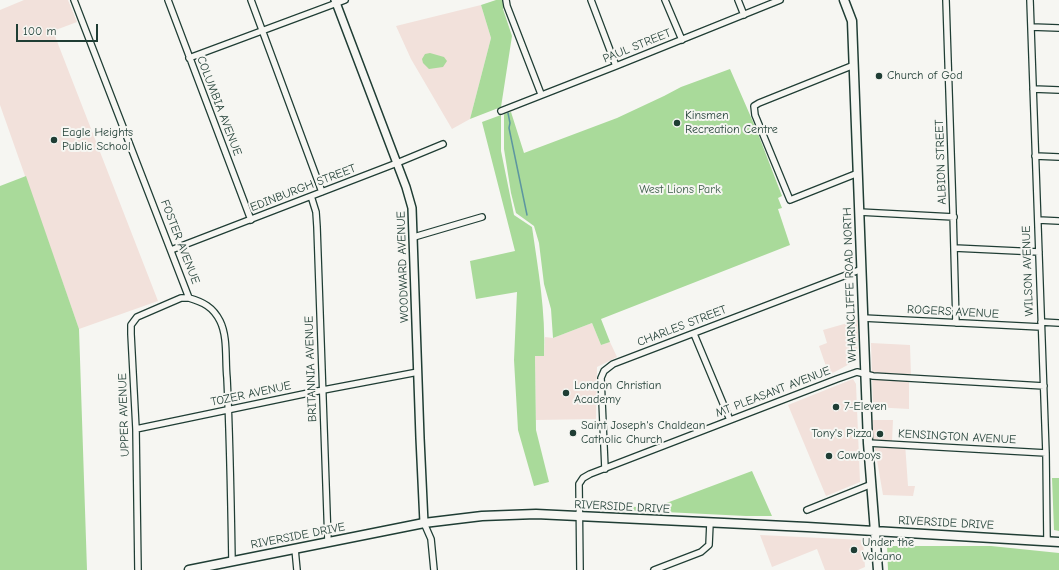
<!DOCTYPE html>
<html>
<head>
<meta charset="utf-8">
<style>
	body { margin:0 }
	#map { position:relative; width:1059px; height:570px; overflow:hidden; background:#f6f6f2; font-family:"Comic Neue",sans-serif }
	canvas { display:block }
	.scale { position:absolute; left:16px; top:24px; width:82px; height:18px; box-sizing:border-box; border:2px solid #1f3d34; border-top:0; padding-left:5px; font-size:12px; line-height:14px; white-space:nowrap; color:#1f3d34; -webkit-text-stroke:3px #f6f6f2; paint-order:stroke }
</style>
</head>
<body>
<div id="map">
<canvas width="1059" height="570"></canvas>
<div class="scale">100 m</div>
</div>
<script>
const ctx = document.querySelector('canvas').getContext('2d');
ctx.lineJoin = 'round';
function paint(path, color) { ctx.fillStyle = color; ctx.fill(path, 'evenodd'); }
function trace(path, color, width, dash) { ctx.strokeStyle = color; ctx.lineWidth = width; ctx.lineCap = dash ? 'butt' : 'round'; ctx.setLineDash(dash || []); ctx.stroke(path); }
function drawText(font, color, halo, rows, align = 'center') {
  ctx.font = font + ' "Comic Neue",sans-serif'; ctx.lineWidth = 4; ctx.setLineDash([]); ctx.textBaseline = 'middle'; ctx.strokeStyle = halo; ctx.fillStyle = color; for (const [text, x, y, turn = 0] of rows) {
    ctx.save(); ctx.translate(x, y); ctx.rotate((+turn || 0) * Math.PI / 180); ctx.textAlign = isNaN(turn) ? turn : align; if (halo) ctx.strokeText(text, 0, 0); ctx.fillText(text, 0, 0); ctx.restore();
  }
}
paint(new Path2D(`
	M24,0H68L77,22L53,31L158,301L79,329L0,105V10Z
	M481,5L491,38L470,119L452,129L411,59L396,26Z
	M858,320L857,360L829,375L819,346L827,343L823,330Z
	M592,323L601,345L610,342L617,357L597,367L596,419L536,420L535,356L544,355L545,337L553,338Z
	M871,343L910,345L911,376L909,381V409L873,407Z
	M853,379L856,384L860,482L826,496L788,405Z
	M872,420H893L892,442L905,443L908,486H915L913,496L883,495L873,437Z
	M760,535L863,540L865,567L858,570H825L817,549L772,567Z`), '#f2e1db');
paint(new Path2D(`
	M496,0H506L503,9L512,36L501,107L470,119L491,38L481,5Z
	M430,53L444,57L447,61L443,67L429,69L423,63L422,59L425,54Z
	M730,69L757,131L782,196L778,198L782,208L778,209L790,245L601,319L610,342L601,345L592,323L553,338L551,309L544,284L539,243L534,226L516,213L511,193L504,149V114L511,112L524,153L617,118L664,96L681,87Z
	M501,115V151L514,215L532,227C538,269 546,312 544,356H535L536,430L549,482L534,486L518,430L514,360L517,292L476,299L470,261L515,251L482,122Z
	M26,176L79,329L87,570H0V186Z
	M752,471L772,516H746L604,509L605,505L653,508Z
	M1052,478H1059V531L1054,530Z
	M887,546H991L1059,553V570H888Z`), '#a9da9a');
trace(new Path2D(`
	M508,113L510,123L509,128L527,215`), '#5d96a0', 1.5);
const minor = new Path2D(`
	M74,0L189,298C203,302 213,307 220,321C228,337 225,360 227,378C230,439 231,500 232,561
	M168,0L251,220
	M251,0L322,192
	M506,0L507,6L541,94
	M591,0L616,66
	M665,0L682,40
	M738,0L744,15
	M946,0L953,212L956,323
	M1030,0L1046,453L1047,541
	M1031,27L1059,28
	M189,58L345,0
	M854,65L759,103L754,106L755,115L790,200L858,173
	M1033,89L1059,90
	M501,111L616,66L780,0
	M1035,156L1059,157
	M311,196L316,212L317,227L328,542
	M859,212L954,217
	M1038,220L1059,221
	M414,237L482,217
	M954,248L1039,252
	M171,250L397,163L443,144
	M863,318L1041,327
	M1041,322L1059,323
	M694,334L730,420
	M136,429L318,391L418,372
	M868,443L1046,453
	M605,469L601,378L604,371L613,364L862,269
	M807,510L872,484
	M424,523L431,539L434,570
	M295,549L297,570
	M138,570L136,429L131,334V325L137,317L181,298H189
	M580,570L579,484L583,478L590,474L837,379L857,372L873,376L1044,386
	M654,570L701,552L709,545L710,523`);
const tertiary = new Path2D(`
	M335,0L406,187L412,208L420,438L424,523`);
const secondary = new Path2D(`
	M844,0L852,21L868,443L878,570
	M189,570L424,523L482,516L536,514L807,527L1059,542`);
trace(minor, '#1f3d34', 8);
trace(tertiary, '#1f3d34', 10);
trace(secondary, '#1f3d34', 11);
trace(minor, '#f6f6f2', 5.5);
trace(tertiary, '#f6f6f2', 7);
trace(secondary, '#f6f6f2', 8);
for (const [x, y, r, color] of [
	[879,76,4,"#1f3d34"],
	[677,123,4,"#1f3d34"],
	[54,140,4,"#1f3d34"],
	[566,393,4,"#1f3d34"],
	[836,407,4,"#1f3d34"],
	[573,433,4,"#1f3d34"],
	[880,434,4,"#1f3d34"],
	[829,456,4,"#1f3d34"],
	[854,550,4,"#1f3d34"]
]) { const dot = new Path2D(); dot.arc(x, y, r, 0, 2 * Math.PI); ctx.fillStyle = color; ctx.fill(dot); trace(dot, '#f6f6f2', 1.5); }
drawText('12px', '#1f3d34', '#f6f6f2', [
	["PAUL STREET",637,46,-22],
	["COLUMBIA AVENUE",219,106,69],
	["ALBION STREET",941,162,-92],
	["EDINBURGH STREET",303,188,-21],
	["FOSTER AVENUE",180,242,69],
	["WOODWARD AVENUE",403,267,-92],
	["WILSON AVENUE",1028,271,-92],
	["WHARNCLIFFE ROAD NORTH",850,285,-92],
	["ROGERS AVENUE",953,312,3],
	["CHARLES STREET",682,326,-21],
	["BRITANNIA AVENUE",311,369,-92],
	["MT PLEASANT AVENUE",773,392,-21],
	["TOZER AVENUE",251,394,-12],
	["UPPER AVENUE",124,415,-92],
	["KENSINGTON AVENUE",957,437,3],
	["RIVERSIDE DRIVE",622,507,3],
	["RIVERSIDE DRIVE",946,523,3],
	["RIVERSIDE DRIVE",298,536,-11]
]);
drawText('12px', '#1f3d34', '#f6f6f2', [
	["Church of God",887,76],
	["Kinsmen",685,116],
	["Recreation Centre",685,130],
	["Eagle Heights",62,133],
	["Public School",62,147],
	["London Christian",574,386],
	["Academy",574,400],
	["7-Eleven",844,407],
	["Saint Joseph's Chaldean",581,426],
	["Catholic Church",581,440],
	["Tony's Pizza",872,434,"right"],
	["Cowboys",837,456],
	["Under the",862,543],
	["Volcano",862,557]
], 'left');
drawText('12px', '#3b5c48', '#f6f6f2', [
	["West Lions Park",680,190]
]);
</script>
</body>
</html>
